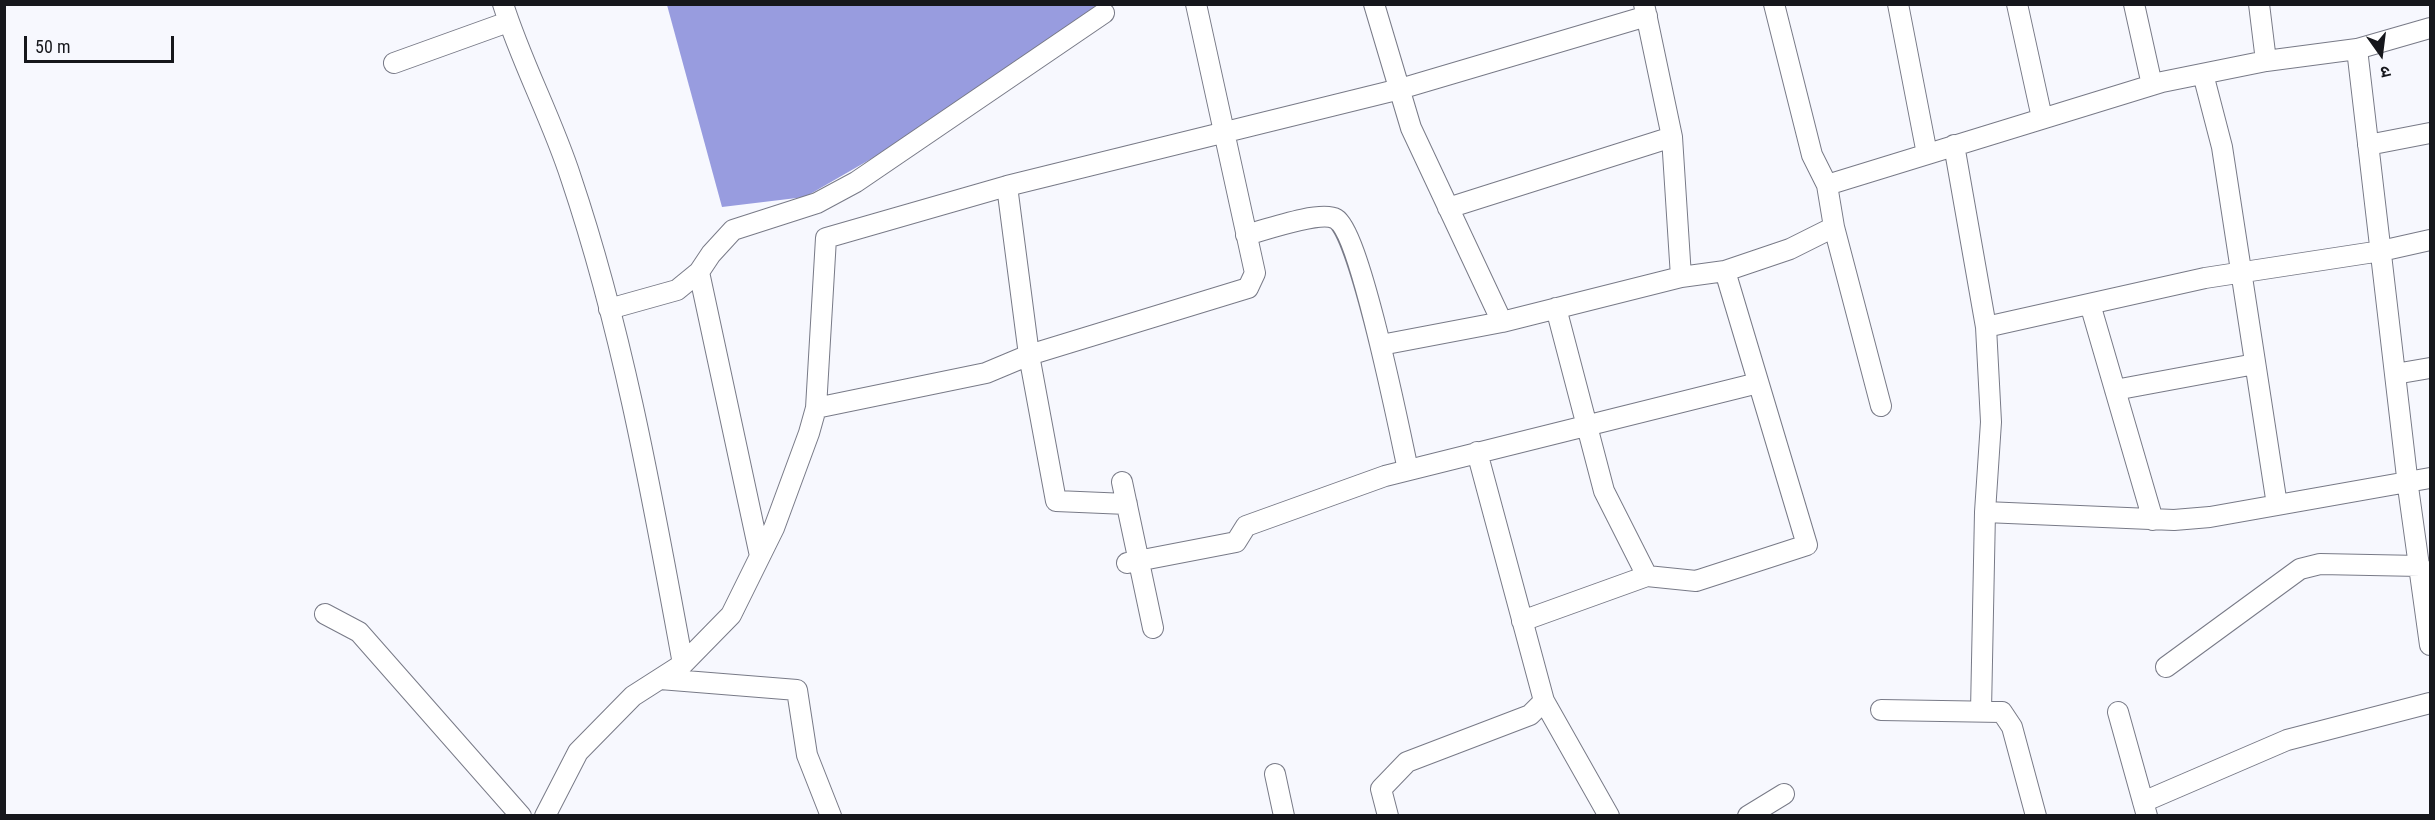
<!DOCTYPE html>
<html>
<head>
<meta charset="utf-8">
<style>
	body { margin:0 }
	#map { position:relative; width:2435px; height:820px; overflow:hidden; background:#f7f8fe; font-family:"Roboto Condensed","Noto Sans Devanagari",sans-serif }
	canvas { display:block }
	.frame { position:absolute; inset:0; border:6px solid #16171c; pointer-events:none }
	.north { position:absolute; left:2351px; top:24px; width:60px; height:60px; -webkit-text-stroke:4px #f7f8fe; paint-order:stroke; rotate:166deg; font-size:16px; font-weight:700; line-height:24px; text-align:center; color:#16171c }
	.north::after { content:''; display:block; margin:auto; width:21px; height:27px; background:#16171c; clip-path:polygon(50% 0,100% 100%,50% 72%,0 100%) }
	.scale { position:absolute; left:24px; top:36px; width:150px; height:27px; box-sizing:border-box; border:3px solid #16171c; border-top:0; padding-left:8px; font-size:18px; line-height:21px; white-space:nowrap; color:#16171c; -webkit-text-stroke:4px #f7f8fe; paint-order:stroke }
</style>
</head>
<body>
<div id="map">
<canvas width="2435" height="820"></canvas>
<div class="frame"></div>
<div class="north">उ</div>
<div class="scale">50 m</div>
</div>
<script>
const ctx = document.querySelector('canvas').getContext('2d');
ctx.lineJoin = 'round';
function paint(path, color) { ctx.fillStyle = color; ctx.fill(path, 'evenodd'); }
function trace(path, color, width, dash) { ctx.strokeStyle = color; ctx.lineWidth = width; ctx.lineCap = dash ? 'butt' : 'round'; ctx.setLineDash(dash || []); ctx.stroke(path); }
paint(new Path2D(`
	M667,5H1098L902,141L805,197L722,207Z`), '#989cdf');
const minor = new Path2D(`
	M503,4C522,64 552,119 571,178C624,335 653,501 683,664
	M1374,4L1411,128L1502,322
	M1644,4L1672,137L1681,277
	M1774,4L1812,155L1827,185L1834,227L1881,406
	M1898,4L1927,154
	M2017,4L2042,118
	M2134,4L2152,85
	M2259,4L2266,61
	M2357,49L2430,28
	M394,63L508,22
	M2203,74L2222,147L2277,505
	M1954,145L1986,327L2205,278L2381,251L2430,240
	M2368,145L2430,133
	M1827,185L2162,82L2266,61L2357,49L2409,494L2430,645
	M1007,186L1029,355L1056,501L1127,504
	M1448,208L1672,137
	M1246,235C1265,230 1321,210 1336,219C1360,233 1400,433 1408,470
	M699,272L760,556
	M2090,304L2153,520
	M1556,308L1604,491L1647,576
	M609,309L677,290L699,272L711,254L733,230L817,203L856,182L1104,13
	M1381,345L1502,322L1681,277L1725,271L1790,249L1834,227
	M2395,374L2430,368
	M2115,390L2255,364
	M816,408L986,373L1029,355L1248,288L1255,273L1196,4
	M1122,482L1153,628
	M1985,512L2174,520L2210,517L2430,478
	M1127,563L1236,542L1246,526L1385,476L1758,383
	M325,614L359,632L521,816
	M1522,621L1647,576L1696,581L1807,545L1725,271
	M2166,667L2300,569L2320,564L2420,566
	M660,679L797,690L807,755L831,816
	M1544,701L1609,816
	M1881,710L2002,712L2012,727L2036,816
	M1981,711L1985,512L1991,422L1986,327
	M2118,712L2147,816
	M1275,774L1284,816
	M2143,802L2287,740L2430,703
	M545,816L578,752L633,696L683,664L731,615L774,528L809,433L816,408L826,238L1007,186L1400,89L1647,16
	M1388,816L1381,789L1407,762L1530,715L1544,701L1477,452
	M1748,816L1784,794`);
trace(minor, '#787a87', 22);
trace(minor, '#fff', 20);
</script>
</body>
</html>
